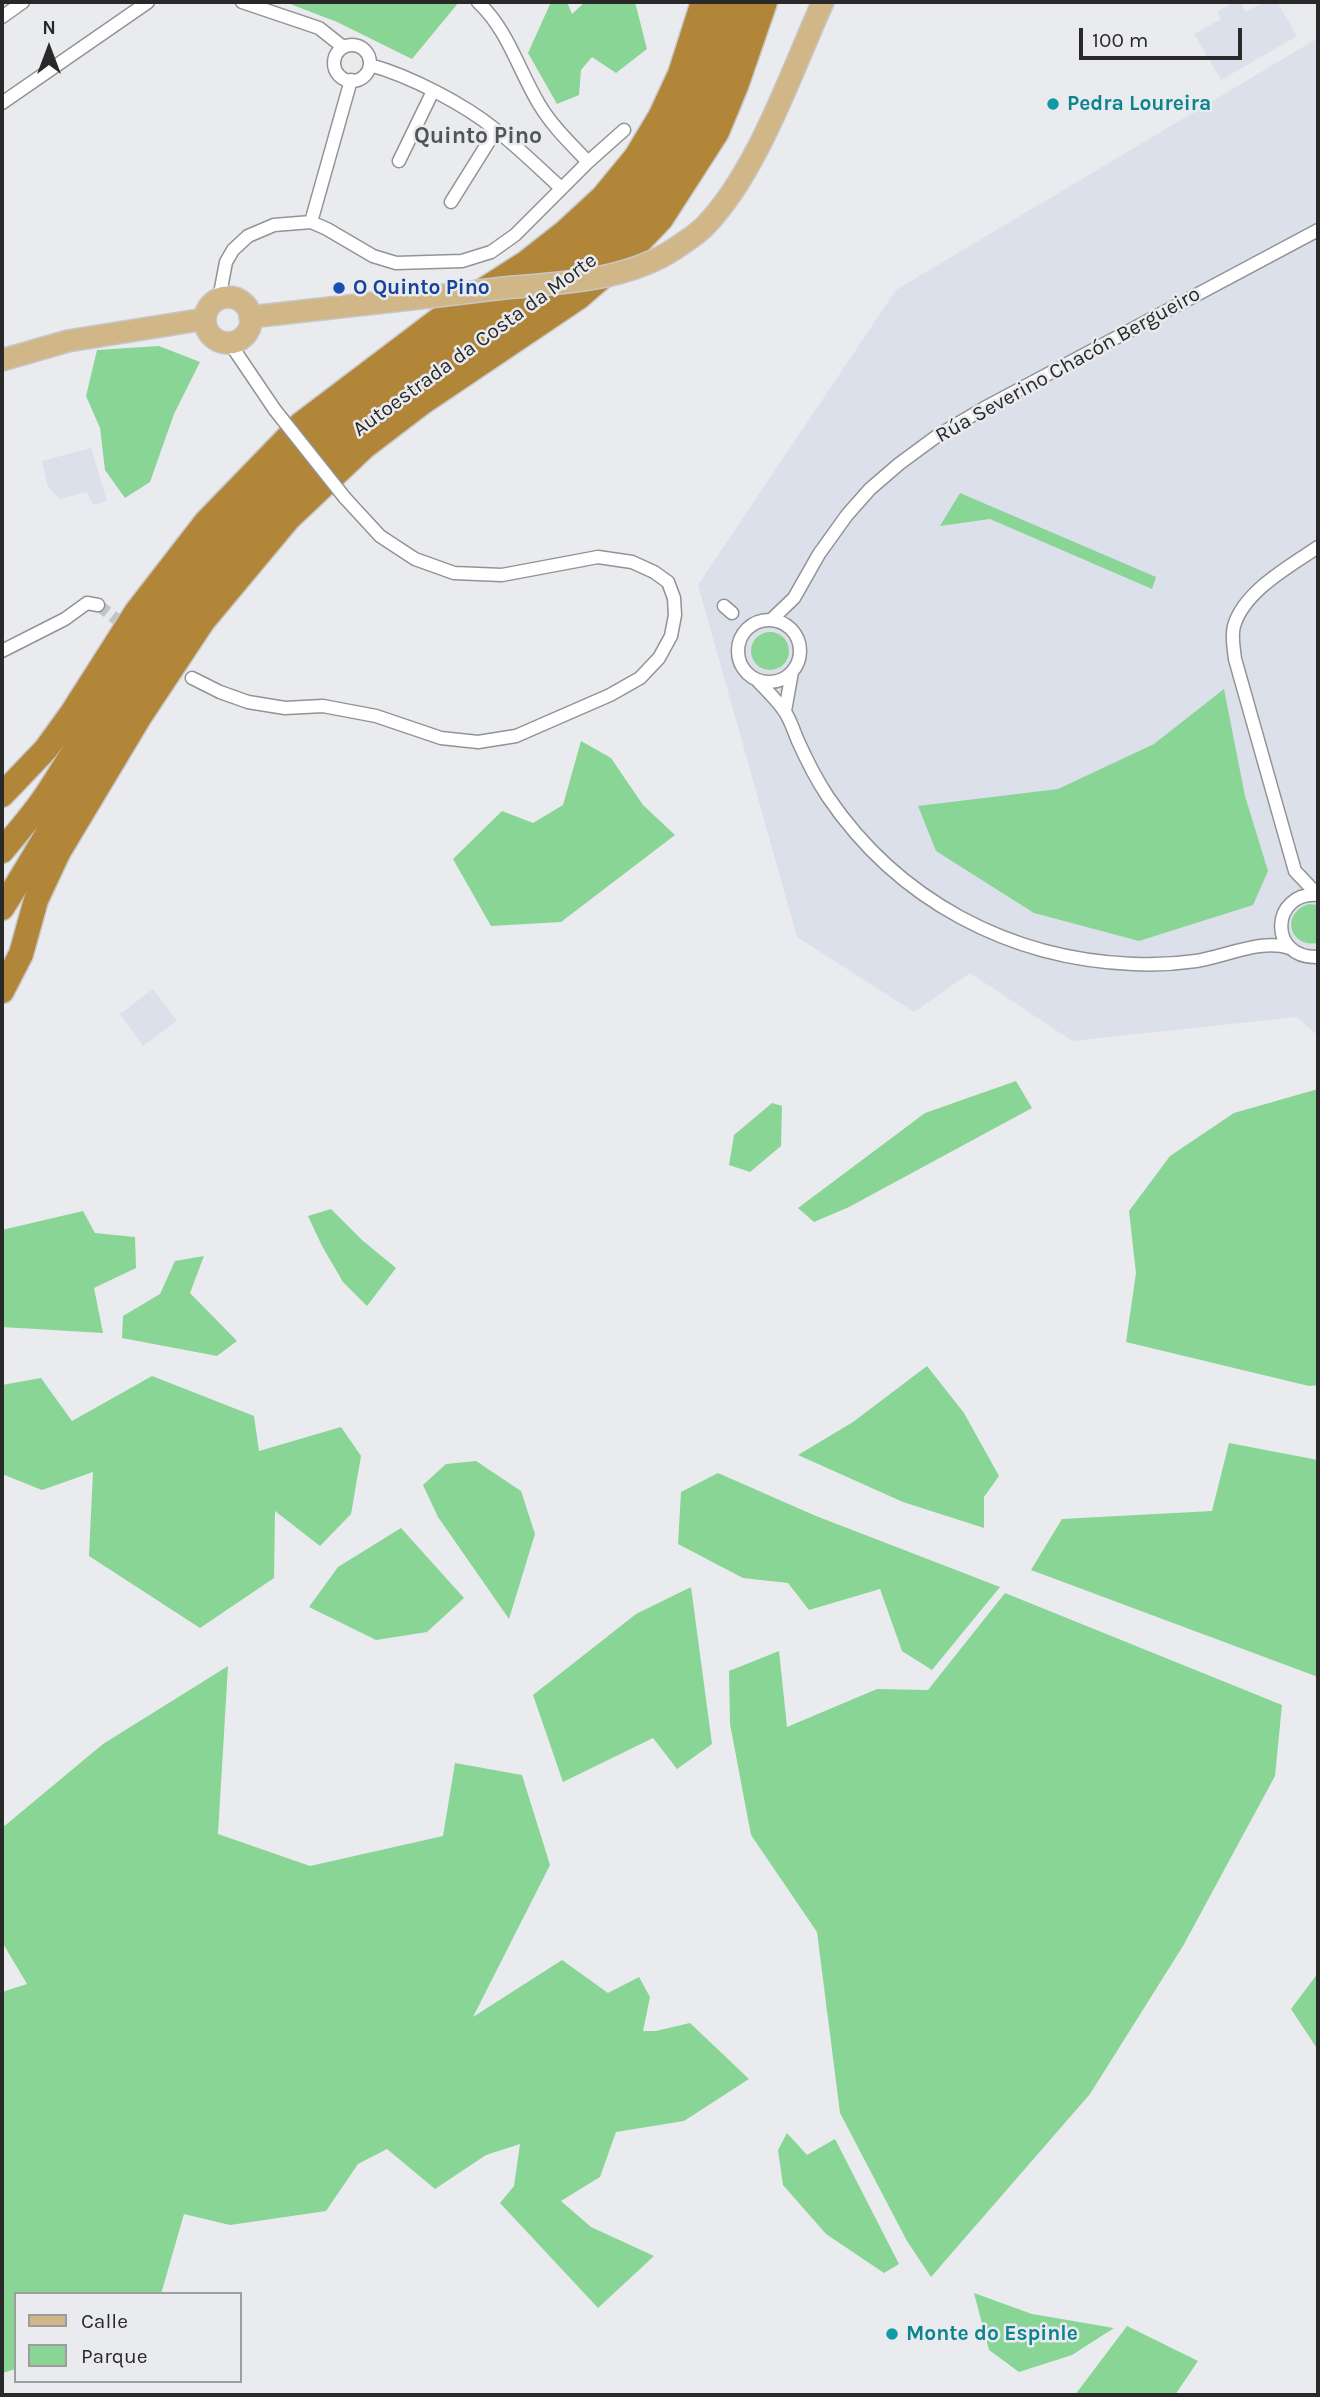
<!DOCTYPE html>
<html>
<head>
<meta charset="utf-8">
<style>
	body { margin:0 }
	#map { position:relative; width:1320px; height:2397px; overflow:hidden; background:#eaebee; font-family:Karla,sans-serif }
	canvas { display:block }
	.frame { position:absolute; inset:0; border:4px solid #29292a; pointer-events:none }
	.legend { position:absolute; left:14px; top:2292px; width:228px; height:91px; box-sizing:border-box; background:#eaebee; border:2px solid #9d9da0; margin:0; padding:9px 12px; list-style:none; font-size:21px; color:#29292a }
	.legend li { display:flex; align-items:center; gap:14px; height:35px }
	.legend b { width:35px; border:2px solid #9d9da0 }
	.north { position:absolute; left:14px; top:14px; width:70px; height:70px; -webkit-text-stroke:5px #eaebee; paint-order:stroke; rotate:0deg; font-size:19px; font-weight:700; line-height:28px; text-align:center; color:#29292a }
	.north::after { content:''; display:block; margin:auto; width:24px; height:32px; background:#29292a; clip-path:polygon(50% 0,100% 100%,50% 72%,0 100%) }
	.scale { position:absolute; left:1079px; top:28px; width:163px; height:32px; box-sizing:border-box; border:4px solid #29292a; border-top:0; padding-left:9px; font-size:21px; line-height:24px; white-space:nowrap; color:#29292a; -webkit-text-stroke:5px #eaebee; paint-order:stroke }
</style>
</head>
<body>
<div id="map">
<canvas width="1320" height="2397"></canvas>
<div class="frame"></div>
<ul class="legend">
<li><b style="height:9px;background:#d1b688"></b>Calle</li>
<li><b style="height:19px;background:#89d595"></b>Parque</li>
</ul>
<div class="north">N</div>
<div class="scale">100 m</div>
</div>
<script>
const ctx = document.querySelector('canvas').getContext('2d');
ctx.lineJoin = 'round';
function paint(path, color) { ctx.fillStyle = color; ctx.fill(path, 'evenodd'); }
function trace(path, color, width, dash) { ctx.strokeStyle = color; ctx.lineWidth = width; ctx.lineCap = dash ? 'butt' : 'round'; ctx.setLineDash(dash || []); ctx.stroke(path); }
function drawText(font, color, halo, rows, align = 'center') {
  ctx.font = font + ' Karla,sans-serif'; ctx.lineWidth = 5; ctx.setLineDash([]); ctx.textBaseline = 'middle'; ctx.strokeStyle = halo; ctx.fillStyle = color; for (const [text, x, y, turn = 0] of rows) {
    ctx.save(); ctx.translate(x, y); ctx.rotate((+turn || 0) * Math.PI / 180); ctx.textAlign = isNaN(turn) ? turn : align; if (halo) ctx.strokeText(text, 0, 0); ctx.fillText(text, 0, 0); ctx.restore();
  }
}
paint(new Path2D(`
	M1234,2H1240L1246,12L1264,2H1277L1297,36L1221,80L1194,34L1221,19L1217,12Z
	M1318,38V1036L1297,1017L1072,1041L970,973L914,1012L797,937L698,585L896,290Z
	M91,448L107,501L93,505L87,492L60,499L48,487L42,461Z
	M153,989L177,1021L143,1046L120,1014Z`), '#dce0ea');
paint(new Path2D(`
	M285,2H459L412,59L337,22Z
	M551,2H567L572,14L585,2H635L647,49L616,73L592,57L581,70L579,95L557,104L528,53Z
	M159,346L200,362L174,414L150,482L125,498L105,470L100,428L86,396L97,350Z
	M960,493L1156,577L1152,589L990,519L940,526Z
	M751 651a19 19 0 1 1 38 0a19 19 0 1 1-38 0Z
	M1224,689L1245,796L1268,871L1253,905L1139,941L1034,913L936,851L918,806L1058,789L1154,744Z
	M581,741L611,758L643,805L675,835L561,922L491,926L453,859L502,811L533,823L563,805Z
	M1309,904L1318,905V943C1289,948 1280,913 1309,904Z
	M1016,1081L1032,1108L849,1207L814,1222L798,1208L925,1113Z
	M1318,1089V1385L1309,1386L1126,1342L1136,1273L1129,1211L1170,1156L1234,1113Z
	M772,1103L782,1106L781,1146L750,1172L729,1165L734,1135Z
	M331,1209L362,1240L396,1268L367,1306L343,1282L322,1246L308,1216Z
	M83,1211L95,1233L135,1237L136,1268L94,1288L103,1333L2,1327V1230Z
	M204,1256L190,1293L237,1341L217,1356L122,1338L123,1316L160,1294L175,1261Z
	M927,1366L964,1413L999,1476L984,1497V1528L903,1502L798,1455L853,1422Z
	M152,1376L254,1416L259,1451L341,1427L361,1456L351,1514L320,1546L275,1511L274,1578L200,1628L89,1556L93,1472L42,1490L2,1474V1385L41,1378L72,1421Z
	M1229,1443L1318,1460V1677L1031,1570L1062,1519L1212,1511Z
	M476,1461L521,1491L535,1534L509,1619L438,1517L423,1485L446,1464Z
	M718,1473L816,1516L1000,1587L932,1670L902,1651L880,1589L809,1610L788,1583L743,1578L678,1544L681,1492Z
	M401,1528L464,1598L427,1632L376,1640L309,1607L338,1567Z
	M691,1587L712,1744L677,1769L653,1738L563,1782L533,1695L636,1614Z
	M1005,1593L1282,1705L1275,1776L1183,1946L1090,2094L931,2277L907,2241L840,2113L817,1932L751,1835L730,1724L729,1671L779,1651L787,1727L877,1689L928,1690Z
	M228,1666L218,1834L310,1866L443,1836L455,1763L522,1775L550,1865L473,2017L562,1960L608,1993L639,1977L650,1997L643,2031H656L690,2023L749,2079L684,2121L616,2132L600,2177L561,2201L591,2227L654,2256L598,2308L500,2203L514,2186L520,2144L486,2155L435,2189L387,2149L358,2164L326,2211L230,2225L184,2214L161,2294H16V2369L2,2373V1992L27,1984L2,1942V1828L103,1744Z
	M1318,1973V2050L1291,2009Z
	M787,2133L807,2155L835,2139L899,2264L884,2273L826,2234L783,2185L778,2150Z
	M974,2293L1032,2314L1114,2328L1072,2355L1019,2372L989,2350Z
	M1127,2326L1198,2361L1175,2395H1075Z`), '#89d595');
trace(new Path2D(`
	M98,605L128,628`), '#c3c4c7', 12, [12, 6]);
const minor = new Path2D(`
	M242,2L319,28L343,47
	M478,2C508,30 518,69 539,104C552,126 570,143 588,162
	M2,17L23,2
	M334 63a18 18 0 1 1 36 0a18 18 0 1 1-36 0Z
	M370,65C410,76 464,104 496,130C519,148 540,169 561,188
	M2,103L148,2
	M399,161L433,91
	M451,202L496,130
	M311,222L351,80
	M219,299L226,262L233,250L248,236L274,225L311,222L327,229L373,256L396,263L462,261L491,252L515,235L588,162L624,130
	M229,342L275,410
	M724,606L732,613
	M771,620L794,598L819,554L847,515L870,489L899,464L937,436L988,406L1318,230
	M738 651a31 31 0 1 1 62 0a31 31 0 1 1-62 0Z
	M2,651L65,619L87,603L98,605
	M192,678L220,692L248,702L285,708L323,706L376,716L441,738L478,742L516,736L610,695L640,678L659,658L671,636L675,615L674,598L668,582L654,572L632,562L598,557L502,575L454,573L415,559L380,536L345,498
	M757,680C766,690 778,701 785,712C791,721 794,732 798,741C807,761 816,779 828,797C898,900 1009,959 1133,964C1154,965 1175,964 1196,961C1223,957 1264,938 1289,948
	M785,711L792,672
	M1318,895L1295,871L1235,659C1234,649 1231,636 1234,626C1244,591 1290,566 1318,547
	M1318,895C1271,891 1267,959 1318,957`);
const primary = new Path2D(`
	M676,248C686,241 698,234 706,225C758,171 792,70 823,2
	M205 320a23 23 0 1 1 46 0a23 23 0 1 1-46 0Z
	M250,317L429,297
	M2,360L68,341L205,319`);
const motorway = new Path2D(`
	M2,795L46,749L72,713L137,611L206,522L301,424L449,312L527,262L564,233L603,197L636,157L660,117L680,74L703,2
	M2,851C16,834 32,816 45,797C75,752 102,703 132,657C163,609 197,563 235,520C296,452 368,395 442,342C516,288 592,247 649,173C687,123 705,61 724,2
	M2,908C22,878 39,847 58,816C115,720 171,620 245,537C304,471 372,415 444,364C516,313 595,272 651,201C699,142 723,74 745,2
	M2,991L21,954L36,900L59,851L140,716L203,621L288,519L364,447L423,402L579,297L624,258L661,219L717,132L736,86L765,2`);
trace(minor, '#929395', 15);
trace(primary, '#c7c7c8', 24);
trace(motorway, '#c7c7c8', 27);
trace(minor, '#fff', 12);
trace(primary, '#d1b688', 21);
trace(motorway, '#b28639', 24);
const minorBridge = new Path2D(`
	M275,410L345,498`);
const primaryBridge = new Path2D(`
	M429,297C454,294 479,291 504,288C562,283 627,281 676,248`);
trace(minorBridge, '#929395', 15, []);
trace(primaryBridge, '#c7c7c8', 24, []);
trace(minorBridge, '#fff', 12);
trace(primaryBridge, '#d1b688', 21);
for (const [x, y, r, color] of [
	[1053,104,7,"#0f9aa8"],
	[339,288,7,"#1a4fb4"],
	[892,2334,7,"#0f9aa8"]
]) { const dot = new Path2D(); dot.arc(x, y, r, 0, 2 * Math.PI); ctx.fillStyle = color; ctx.fill(dot); trace(dot, '#eaebee', 2.5); }
drawText('bold 21px', '#0d838f', '#eaebee', [
	["Pedra Loureira",1067,104],
	["Monte do Espinle",906,2334]
], 'left');
drawText('bold 21px', '#164399', '#eaebee', [
	["O Quinto Pino",353,288]
], 'left');
drawText('21px', '#29292a', '#eaebee', [
	["Autoestrada da Costa da Morte",475,345,-36],
	["Rúa Severino Chacón Bergueiro",1068,365,-29]
]);
drawText('bold 23px', '#535456', '#eaebee', [
	["Quinto Pino",478,136]
]);
</script>
</body>
</html>
